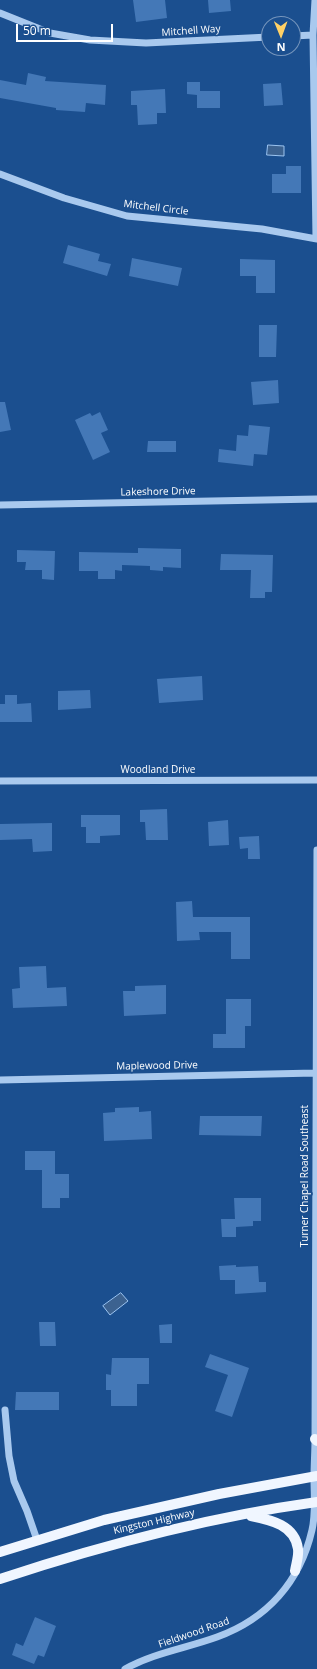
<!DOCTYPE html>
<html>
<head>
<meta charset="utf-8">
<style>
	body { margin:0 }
	#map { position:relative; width:317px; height:1669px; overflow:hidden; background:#1b4f8f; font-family:"Open Sans",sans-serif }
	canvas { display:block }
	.north { position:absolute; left:261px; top:16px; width:40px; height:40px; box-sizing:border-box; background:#1b4f8f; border:1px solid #7695bc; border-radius:50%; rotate:179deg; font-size:11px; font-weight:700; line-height:16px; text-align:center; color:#fff }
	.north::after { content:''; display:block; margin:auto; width:14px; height:18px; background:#ffd166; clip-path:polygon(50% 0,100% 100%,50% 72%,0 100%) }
	.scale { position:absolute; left:16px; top:24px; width:97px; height:18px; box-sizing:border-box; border:2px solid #fff; border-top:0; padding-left:5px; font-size:12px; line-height:14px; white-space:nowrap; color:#fff; -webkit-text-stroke:3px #1b4f8f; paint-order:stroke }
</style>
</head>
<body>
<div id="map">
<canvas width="317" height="1669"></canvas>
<div class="north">N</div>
<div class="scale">50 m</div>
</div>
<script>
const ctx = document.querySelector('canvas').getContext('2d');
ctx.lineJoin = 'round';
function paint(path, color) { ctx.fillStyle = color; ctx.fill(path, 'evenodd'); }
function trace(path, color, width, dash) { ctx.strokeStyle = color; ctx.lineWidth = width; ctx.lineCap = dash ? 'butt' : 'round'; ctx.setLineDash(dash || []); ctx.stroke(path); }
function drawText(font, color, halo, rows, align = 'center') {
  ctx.font = font + ' "Open Sans",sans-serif'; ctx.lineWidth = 3.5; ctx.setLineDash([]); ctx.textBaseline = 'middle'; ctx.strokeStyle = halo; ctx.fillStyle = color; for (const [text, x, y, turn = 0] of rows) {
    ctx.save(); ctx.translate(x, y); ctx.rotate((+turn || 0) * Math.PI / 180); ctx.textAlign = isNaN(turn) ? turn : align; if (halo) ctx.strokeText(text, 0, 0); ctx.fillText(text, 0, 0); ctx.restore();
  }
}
const water = new Path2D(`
	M268,145L284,146V156L267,155Z
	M121,1293L128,1301L110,1315L103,1306Z`);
paint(water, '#3c6290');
trace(water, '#9cc4f0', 1);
paint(new Path2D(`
	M133,0H165L167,18L136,22Z
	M208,0H230L231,11L209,13Z
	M28,73L46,77L45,81L106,85L105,105L86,103L85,112L56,110V108L0,98V80L26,85Z
	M187,82H200V91H220V108H197V95L187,94Z
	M281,83L283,105L264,106L263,84Z
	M165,89L166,113H157V124L138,125L137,105H131V91Z
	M286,166H301V193H272V174H286Z
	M68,245L100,254L98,261L111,264L107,276L63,263Z
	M132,258L182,268L178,286L129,276Z
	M240,259L275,260V293H256V276H240Z
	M259,325H277L276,357H259Z
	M278,380L279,403L253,405L251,382Z
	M0,402H5L11,430L0,432Z
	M100,412L108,430L101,433L110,452L93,460L75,420L90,413L92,416Z
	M249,425L270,427L267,455L254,454L253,466L218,462L219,449L236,451L237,435L248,436Z
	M148,441H176V452H147Z
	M138,548L181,549V568L163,567V571L150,570V566L122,565V571L115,570V579H98V571H79V552L138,553Z
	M17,550L55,551L54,580L42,579V570H25L26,562H17Z
	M221,554L273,555L272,592H265V598H250L251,570H220Z
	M202,676L203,700L159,703L157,679Z
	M90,690L91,708L58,710V691Z
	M5,695H17V704L31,703L32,722H0V704H5Z
	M167,809L168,840H146L145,822H140V810Z
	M81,815H120V835L100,836V843H86V827H81Z
	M228,820L229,845L209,846L208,822Z
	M52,823V851L33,852L32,839L0,840V824Z
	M259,836L260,859H248V848L240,849L239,837Z
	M192,901L193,917H250V959H231V932H199L200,940L177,941L176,902Z
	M46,966L47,988L66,987L67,1006L13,1008L12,989L20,988L19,967Z
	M166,985V1014L124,1016L123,991H135V986Z
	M226,999H251V1026H245V1048H213V1034H226Z
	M139,1107V1112L151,1111L152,1139L104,1141L103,1113L115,1112V1108Z
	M200,1116H262L261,1136L199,1135Z
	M25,1151H55V1174H69V1198H60V1208H42V1170H25Z
	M234,1198H261V1221H253V1226L236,1227V1237H222L221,1219H235Z
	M236,1265V1267L258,1266L259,1282H266V1292L235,1294V1280H220L219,1266Z
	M39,1322H55L56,1346H40Z
	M172,1324V1343H160L159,1325Z
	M210,1354L249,1368L232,1417L215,1411L228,1375L205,1367Z
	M112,1358H149V1384H137V1406H111V1390H106V1374L111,1375Z
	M16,1392H59V1410H15Z
	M35,1617L56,1626L44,1657L38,1655L34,1664L12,1655L16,1643L23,1646Z`), '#4478b7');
trace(new Path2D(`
	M315,0L313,35L316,238
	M0,13L50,33L90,40L146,43L269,37
	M293,36L313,35
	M0,174L64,198L127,216L262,229L317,239
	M0,505L317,499
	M0,781L317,780
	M0,1080L315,1073
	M5,1410L9,1456L14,1481L27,1511L37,1540
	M125,1669C153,1653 187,1648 217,1637C267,1619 300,1582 312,1530C316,1513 314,1495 314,1478C314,1465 315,1452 315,1439L317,850`), '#a9c9ee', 7);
trace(new Path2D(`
	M315,1439L317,1441
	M251,1516C271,1520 295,1525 298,1549C299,1556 296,1564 295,1571
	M0,1552L104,1520L219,1494L317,1476
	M0,1579C103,1545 209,1517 317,1502`), '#f0f6ff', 10);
drawText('10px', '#fff', '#1b4f8f', [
	["Mitchell Way",191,31,-4],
	["Mitchell Circle",156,208,7],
	["Lakeshore Drive",158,492,-1],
	["Woodland Drive",158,770],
	["Maplewood Drive",157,1066,-1],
	["Turner Chapel Road Southeast",305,1176,-90],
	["Kingston Highway",154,1522,-13],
	["Fieldwood Road",194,1633,-19]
]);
</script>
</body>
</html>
